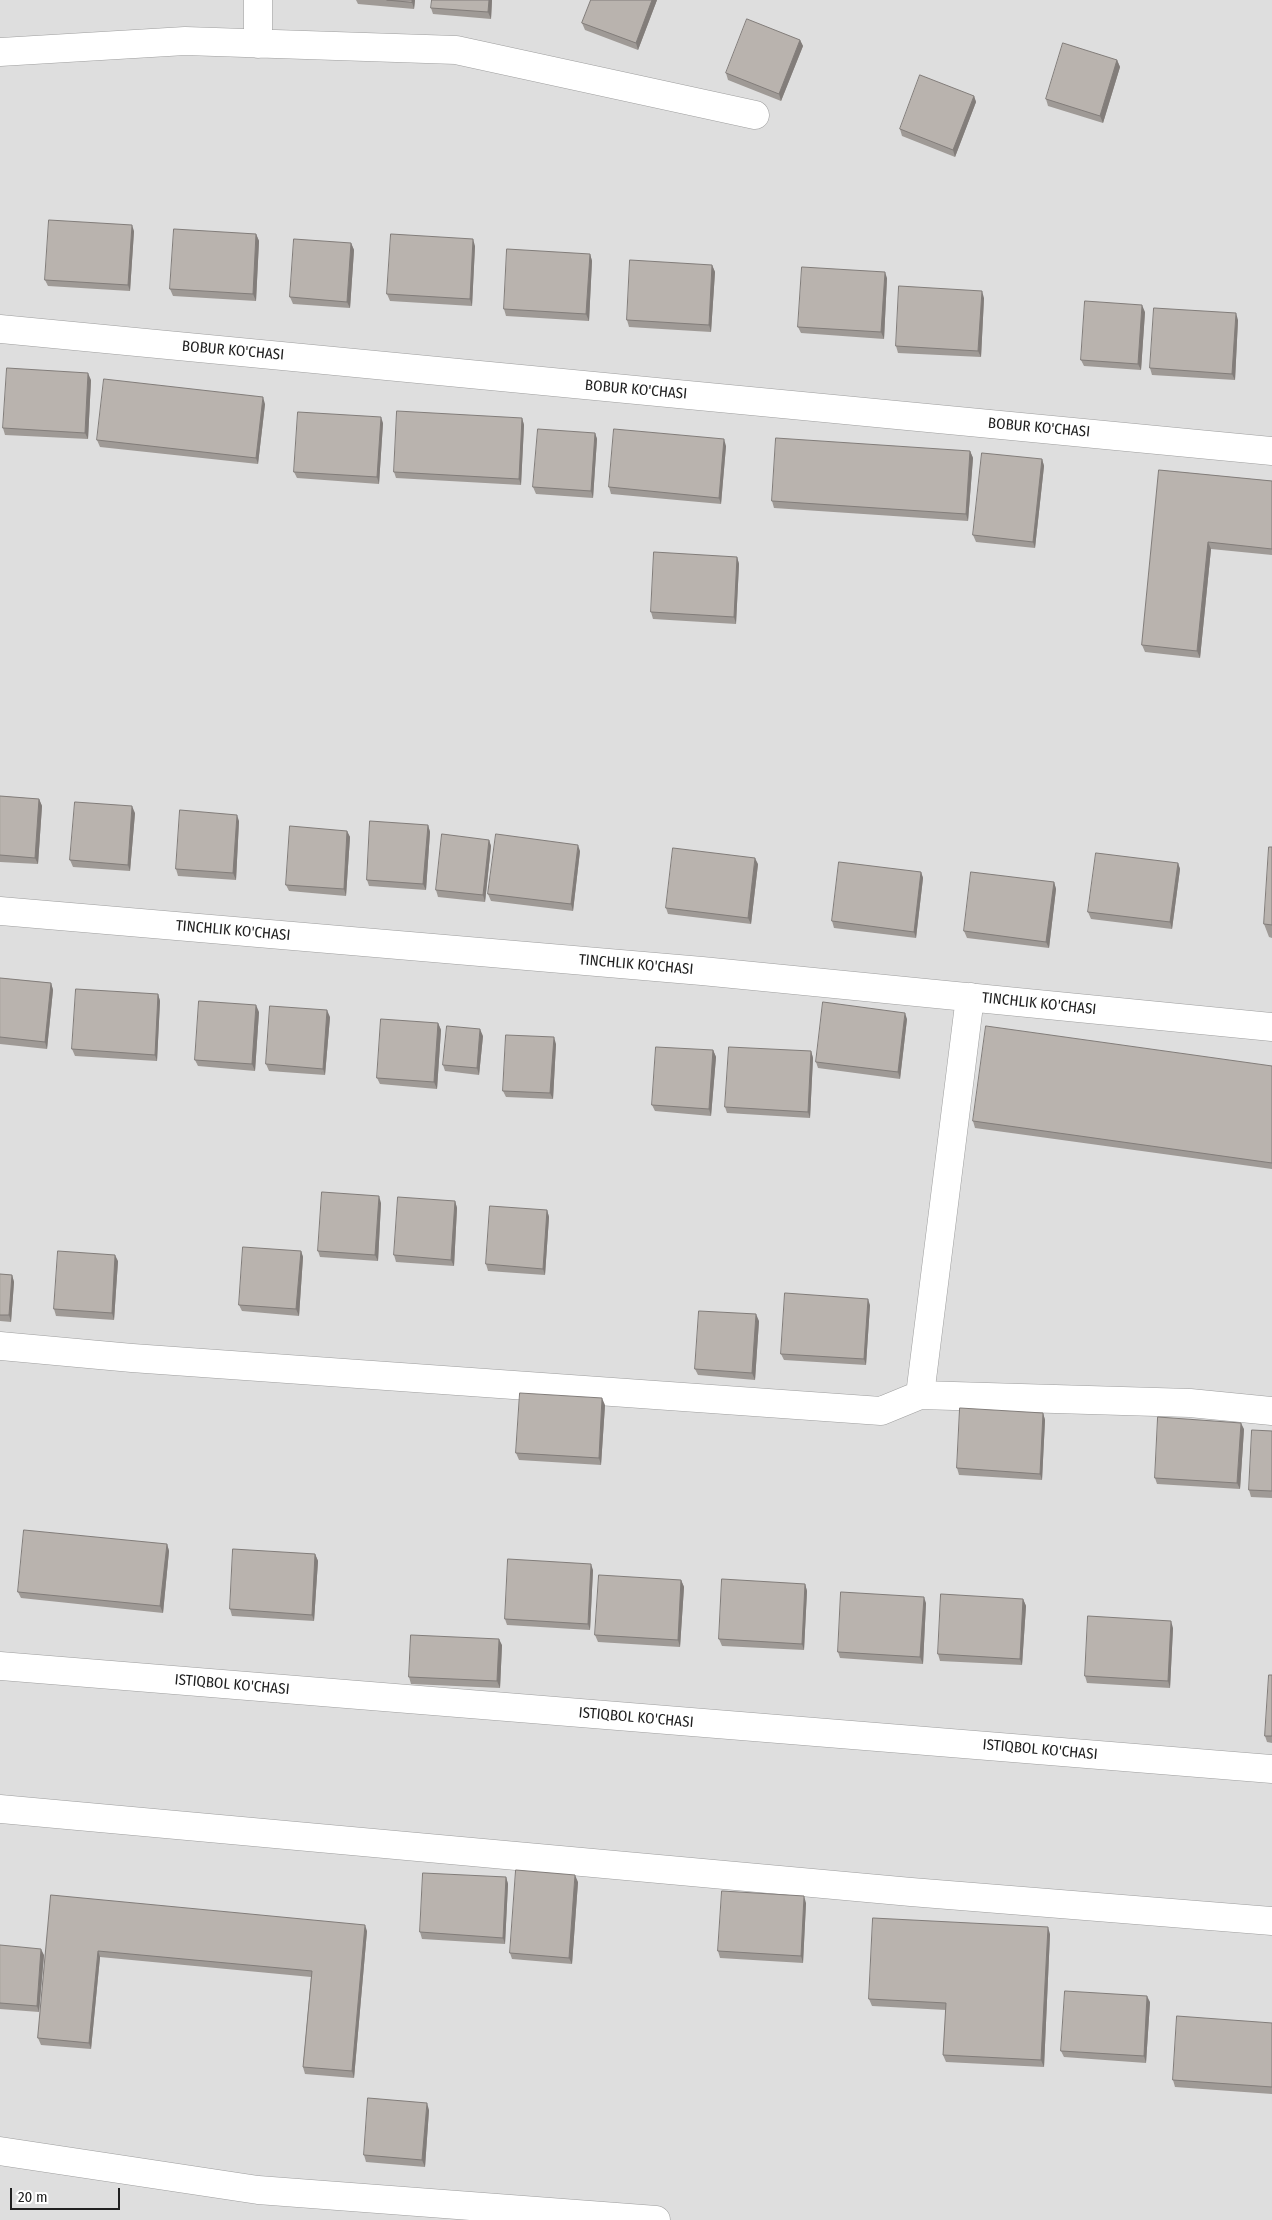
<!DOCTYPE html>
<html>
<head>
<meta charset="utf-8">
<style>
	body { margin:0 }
	#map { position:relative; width:1272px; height:2220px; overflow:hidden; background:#f0ede8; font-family:"Fira Sans Condensed",sans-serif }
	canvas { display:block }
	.scale { position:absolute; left:10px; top:2188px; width:110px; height:22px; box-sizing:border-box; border:2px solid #212121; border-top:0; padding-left:6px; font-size:15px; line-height:18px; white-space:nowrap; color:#212121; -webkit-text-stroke:4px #fff; paint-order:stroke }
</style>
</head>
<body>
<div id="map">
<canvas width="1272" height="2220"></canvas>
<div class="scale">20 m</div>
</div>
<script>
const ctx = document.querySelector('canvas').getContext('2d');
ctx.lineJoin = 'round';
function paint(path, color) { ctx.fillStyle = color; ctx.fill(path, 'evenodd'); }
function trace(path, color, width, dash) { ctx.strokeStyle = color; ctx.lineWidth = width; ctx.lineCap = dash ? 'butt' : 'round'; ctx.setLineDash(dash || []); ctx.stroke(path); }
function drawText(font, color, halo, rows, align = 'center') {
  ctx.font = font + ' "Fira Sans Condensed",sans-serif'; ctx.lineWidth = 5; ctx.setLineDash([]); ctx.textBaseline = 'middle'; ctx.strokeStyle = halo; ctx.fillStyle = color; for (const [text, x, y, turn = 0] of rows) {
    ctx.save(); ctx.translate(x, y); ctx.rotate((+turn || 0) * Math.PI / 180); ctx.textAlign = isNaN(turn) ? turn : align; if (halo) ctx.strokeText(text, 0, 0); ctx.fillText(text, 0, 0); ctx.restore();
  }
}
paint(new Path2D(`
	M0,0H1272V2220H0Z`), '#dedede');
const minor = new Path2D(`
	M258,0V44
	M0,52L185,41L456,50L755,115
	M0,329L1272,451
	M0,911L702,971L1272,1027
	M0,1346L132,1358L881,1411L920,1395L1190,1403L1272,1411
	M920,1395L970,997
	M0,1666L1272,1769
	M0,1809L911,1892L1272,1921
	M0,2151L258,2190L656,2220`);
trace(minor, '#9e9e9e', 29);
trace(minor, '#fff', 28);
paint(new Path2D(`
	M356,0H415L414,9L358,4Z
	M492,0L491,19L433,14L431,8Z
	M591,0H657L638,50L585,30L582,23Z
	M800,40L803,46L781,101L728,80L726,73Z
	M1117,60L1120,67L1103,123L1048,106L1046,99Z
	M974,96L976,102L955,157L902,136L900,129Z
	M134,231L130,291L48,286L45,280Z
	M256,234L259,241L256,301L173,296L170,289Z
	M351,243L354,250L350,308L293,304L290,297Z
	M475,246L472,306L390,301L387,294Z
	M590,254L592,261L589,321L506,316L504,309Z
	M712,265L715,272L711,332L629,327L627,320Z
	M887,278L884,339L801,333L798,327Z
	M984,298L981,357L898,353L896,346Z
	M1145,312L1141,370L1084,366L1081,360Z
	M1238,320L1235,380L1152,375L1150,368Z
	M91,380L88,439L5,435L3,428Z
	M265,404L258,464L100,447L97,440Z
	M522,418L524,425L521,485L396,478L394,472Z
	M383,423L379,484L297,478L294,472Z
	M595,433L597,439L593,498L536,494L533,487Z
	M726,446L721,504L611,494L609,487Z
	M970,451L973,458L968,521L774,508L772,501Z
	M1042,459L1044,466L1035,548L976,542L973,535Z
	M1159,470L1272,481V555L1211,549L1200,658L1145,652L1142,645Z
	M737,557L739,564L736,624L653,619L651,612Z
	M0,796L39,799L42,806L38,864L0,862Z
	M135,813L130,871L73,867L70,860Z
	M239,821L236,880L178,876L176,869Z
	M428,825L430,832L426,890L369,886L367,880Z
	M347,831L350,837L346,896L289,891L286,885Z
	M489,840L491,846L485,902L438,897L436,890Z
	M1272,847V938L1269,937L1264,924Z
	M580,851L573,911L491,901L488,894Z
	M1178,863L1180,869L1172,929L1091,919L1088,912Z
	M758,864L751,924L668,914L666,908Z
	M921,872L923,878L916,938L834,928L832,921Z
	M1054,882L1056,889L1049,948L967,938L964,931Z
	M0,978L51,983L53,990L47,1049L0,1044Z
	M158,994L160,1001L157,1061L75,1056L72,1049Z
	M259,1012L255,1071L198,1066L195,1060Z
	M330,1017L325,1075L269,1071L266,1064Z
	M907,1019L900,1079L818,1068L816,1062Z
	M438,1023L441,1030L437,1089L380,1084L377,1078Z
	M483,1036L479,1075L445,1071L443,1065Z
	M556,1044L553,1099L506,1097L503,1091Z
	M713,1050L716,1057L711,1116L655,1111L652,1105Z
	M811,1051L813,1058L810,1118L727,1113L725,1107Z
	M1272,1066V1169L975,1128L973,1121Z
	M455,1201L457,1208L454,1266L396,1262L394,1255Z
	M381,1203L378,1261L320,1257L318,1251Z
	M547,1210L549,1217L545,1275L488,1271L486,1264Z
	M301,1251L303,1257L299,1316L242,1311L239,1305Z
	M118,1261L114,1320L56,1316L54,1309Z
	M0,1274L12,1275L14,1282L11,1322L0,1321Z
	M870,1305L866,1365L784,1360L781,1354Z
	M759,1321L755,1380L698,1375L695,1369Z
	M605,1405L601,1465L519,1460L516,1453Z
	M1043,1413L1045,1420L1042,1480L959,1475L957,1468Z
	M1244,1429L1240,1489L1157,1484L1155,1478Z
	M1272,1431V1498L1251,1497L1249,1490Z
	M167,1544L169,1551L163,1613L21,1598L18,1592Z
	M315,1554L318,1561L314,1621L232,1616L230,1609Z
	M593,1570L590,1630L507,1625L505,1619Z
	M681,1580L684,1587L680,1647L598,1642L595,1635Z
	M805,1584L807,1591L804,1650L722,1646L719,1639Z
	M1023,1599L1026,1606L1022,1665L940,1661L938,1654Z
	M926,1603L923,1664L840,1658L838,1652Z
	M1173,1628L1170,1688L1087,1683L1085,1676Z
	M502,1645L500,1688L411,1684L409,1677Z
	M1272,1675V1743L1267,1742L1265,1736Z
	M506,1877L508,1884L505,1944L422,1939L420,1932Z
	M578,1882L572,1964L512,1959L510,1953Z
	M51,1895L367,1931L354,2078L305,2074L303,2067L311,1977L100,1957L91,2049L41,2045L38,2038Z
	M806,1903L803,1963L720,1958L718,1951Z
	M1050,1934L1044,2067L946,2062L943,2055L946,2010L872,2006L869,1999Z
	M0,1945L44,1955L39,2012L0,2009Z
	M1150,2002L1146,2063L1064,2057L1061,2051Z
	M1272,2023V2094L1175,2087L1173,2080Z
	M429,2110L425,2167L366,2162L364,2155Z`), '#9f9a96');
paint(new Path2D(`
	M412,0H415L414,9L412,2Z
	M489,0H492L491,19L488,12Z
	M652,0H657L638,50L636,43Z
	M800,40L803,46L781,101L779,94Z
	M1117,60L1120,67L1103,123L1100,116Z
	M974,96L976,102L955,157L953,150Z
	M132,225L134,231L130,291L128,285Z
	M256,234L259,241L256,301L253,294Z
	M473,239L475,246L472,306L470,299Z
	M351,243L354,250L350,308L347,302Z
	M590,254L592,261L589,321L586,314Z
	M712,265L715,272L711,332L709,325Z
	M885,272L887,278L884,339L881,332Z
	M982,291L984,298L981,357L978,351Z
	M1142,305L1145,312L1141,370L1138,364Z
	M1236,313L1238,320L1235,380L1232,374Z
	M88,373L91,380L88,439L85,433Z
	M263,397L265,404L258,464L256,458Z
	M381,417L383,423L379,484L377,477Z
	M522,418L524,425L521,485L519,479Z
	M595,433L597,439L593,498L591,491Z
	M724,439L726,446L721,504L719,498Z
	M970,451L973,458L968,521L966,514Z
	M1042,459L1044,466L1035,548L1033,542Z
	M1208,542L1211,549L1200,658L1197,651Z
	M737,557L739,564L736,624L734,617Z
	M39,799L42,806L38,864L35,858Z
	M132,806L135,813L130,871L128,865Z
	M237,815L239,821L236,880L233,873Z
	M428,825L430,832L426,890L423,884Z
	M347,831L350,837L346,896L344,889Z
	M489,840L491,846L485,902L483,895Z
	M578,845L580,851L573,911L571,904Z
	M755,858L758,864L751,924L748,918Z
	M1178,863L1180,869L1172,929L1170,922Z
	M921,872L923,878L916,938L914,932Z
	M1054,882L1056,889L1049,948L1046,942Z
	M51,983L53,990L47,1049L45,1042Z
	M158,994L160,1001L157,1061L155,1055Z
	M256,1005L259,1012L255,1071L252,1064Z
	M327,1010L330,1017L325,1075L323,1069Z
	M905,1013L907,1019L900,1079L898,1072Z
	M438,1023L441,1030L437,1089L434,1082Z
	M480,1029L483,1036L479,1075L477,1068Z
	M554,1037L556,1044L553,1099L550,1093Z
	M713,1050L716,1057L711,1116L709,1109Z
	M811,1051L813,1058L810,1118L808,1112Z
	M379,1196L381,1203L378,1261L375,1255Z
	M455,1201L457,1208L454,1266L451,1260Z
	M547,1210L549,1217L545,1275L543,1269Z
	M301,1251L303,1257L299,1316L296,1309Z
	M115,1255L118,1261L114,1320L112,1313Z
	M12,1275L14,1282L11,1322L9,1315Z
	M868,1299L870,1305L866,1365L864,1359Z
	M756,1314L759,1321L755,1380L752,1373Z
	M602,1398L605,1405L601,1465L599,1458Z
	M1043,1413L1045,1420L1042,1480L1040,1474Z
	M1241,1423L1244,1429L1240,1489L1237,1483Z
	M167,1544L169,1551L163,1613L160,1606Z
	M315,1554L318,1561L314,1621L312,1615Z
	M591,1564L593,1570L590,1630L588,1624Z
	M681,1580L684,1587L680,1647L678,1640Z
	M805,1584L807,1591L804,1650L802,1644Z
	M924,1597L926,1603L923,1664L920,1657Z
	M1023,1599L1026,1606L1022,1665L1020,1659Z
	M1171,1621L1173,1628L1170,1688L1168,1681Z
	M499,1639L502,1645L500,1688L497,1681Z
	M575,1875L578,1882L572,1964L569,1958Z
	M506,1877L508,1884L505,1944L503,1938Z
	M804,1896L806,1903L803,1963L801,1956Z
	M365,1925L367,1931L354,2078L352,2071Z
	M1048,1927L1050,1934L1044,2067L1041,2060Z
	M41,1949L44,1955L39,2012L37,2006Z
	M98,1951L100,1957L91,2049L89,2043Z
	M1147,1996L1150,2002L1146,2063L1144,2056Z
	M427,2103L429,2110L425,2167L422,2160Z`), '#827d7a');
const building = new Path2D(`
	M387,0H412V2Z
	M432,0H489L488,12L431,8Z
	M591,0H652L636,43L582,23Z
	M747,19L800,40L779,94L726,73Z
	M1063,43L1117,60L1100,116L1046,99Z
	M920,75L974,96L953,150L900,129Z
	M49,220L132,225L128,285L45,280Z
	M174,229L256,234L253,294L170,289Z
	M391,234L473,239L470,299L387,294Z
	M294,239L351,243L347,302L290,297Z
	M507,249L590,254L586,314L504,309Z
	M630,260L712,265L709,325L627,320Z
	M802,267L885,272L881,332L798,327Z
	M899,286L982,291L978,351L896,346Z
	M1085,301L1142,305L1138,364L1081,360Z
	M1154,308L1236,313L1232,374L1150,368Z
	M7,368L88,373L85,433L3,428Z
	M104,379L263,397L256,458L97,440Z
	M397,411L522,418L519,479L394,472Z
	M298,412L381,417L377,477L294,472Z
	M538,429L595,433L591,491L533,487Z
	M614,429L724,439L719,498L609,487Z
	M776,438L970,451L966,514L772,501Z
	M982,453L1042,459L1033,542L973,535Z
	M1159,470L1272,481V549L1208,542L1197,651L1142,645Z
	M654,552L737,557L734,617L651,612Z
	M0,796L39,799L35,858L0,855Z
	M75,802L132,806L128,865L70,860Z
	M180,810L237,815L233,873L176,869Z
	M370,821L428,825L423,884L367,880Z
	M290,826L347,831L344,889L286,885Z
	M442,834L489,840L483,895L436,890Z
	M496,834L578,845L571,904L488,894Z
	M1269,847H1272V925L1264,924Z
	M673,848L755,858L748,918L666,908Z
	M1096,853L1178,863L1170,922L1088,912Z
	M839,862L921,872L914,932L832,921Z
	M971,872L1054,882L1046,942L964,931Z
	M0,978L51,983L45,1042L0,1037Z
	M76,989L158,994L155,1055L72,1049Z
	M199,1001L256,1005L252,1064L195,1060Z
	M823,1002L905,1013L898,1072L816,1062Z
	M270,1006L327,1010L323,1069L266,1064Z
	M381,1019L438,1023L434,1082L377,1078Z
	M447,1026L480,1029L477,1068L443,1065Z
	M986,1026L1272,1066V1163L973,1121Z
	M506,1035L554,1037L550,1093L503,1091Z
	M656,1047L713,1050L709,1109L652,1105Z
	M729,1047L811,1051L808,1112L725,1107Z
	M322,1192L379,1196L375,1255L318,1251Z
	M398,1197L455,1201L451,1260L394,1255Z
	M490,1206L547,1210L543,1269L486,1264Z
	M243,1247L301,1251L296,1309L239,1305Z
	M58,1251L115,1255L112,1313L54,1309Z
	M0,1274L12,1275L9,1315H0Z
	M785,1293L868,1299L864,1359L781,1354Z
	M699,1311L756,1314L752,1373L695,1369Z
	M520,1393L602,1398L599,1458L516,1453Z
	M960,1408L1043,1413L1040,1474L957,1468Z
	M1158,1417L1241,1423L1237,1483L1155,1478Z
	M1252,1430L1272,1431V1491L1249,1490Z
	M24,1530L167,1544L160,1606L18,1592Z
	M233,1549L315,1554L312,1615L230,1609Z
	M508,1559L591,1564L588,1624L505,1619Z
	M599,1575L681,1580L678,1640L595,1635Z
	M722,1579L805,1584L802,1644L719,1639Z
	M841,1592L924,1597L920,1657L838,1652Z
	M941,1594L1023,1599L1020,1659L938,1654Z
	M1088,1616L1171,1621L1168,1681L1085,1676Z
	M411,1635L499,1639L497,1681L409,1677Z
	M1269,1675H1272V1736H1265Z
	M516,1870L575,1875L569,1958L510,1953Z
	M423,1873L506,1877L503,1938L420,1932Z
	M722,1891L804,1896L801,1956L718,1951Z
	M51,1895L365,1925L352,2071L303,2067L312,1971L98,1951L89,2043L38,2038Z
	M873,1918L1048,1927L1041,2060L943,2055L946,2003L869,1999Z
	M0,1945L41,1949L37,2006L0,2003Z
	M1065,1991L1147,1996L1144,2056L1061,2051Z
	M1177,2016L1272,2023V2087L1173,2080Z
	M368,2098L427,2103L422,2160L364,2155Z`);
paint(building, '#b9b3ae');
trace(building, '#827d7a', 1);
drawText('15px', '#212121', '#fff', [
	["BOBUR KO'CHASI",233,351,5],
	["BOBUR KO'CHASI",636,390,5],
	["BOBUR KO'CHASI",1039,428,5],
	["TINCHLIK KO'CHASI",233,931,5],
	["TINCHLIK KO'CHASI",636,965,5],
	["TINCHLIK KO'CHASI",1039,1004,6],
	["ISTIQBOL KO'CHASI",232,1685,5],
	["ISTIQBOL KO'CHASI",636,1718,5],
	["ISTIQBOL KO'CHASI",1040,1750,5]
]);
</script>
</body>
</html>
